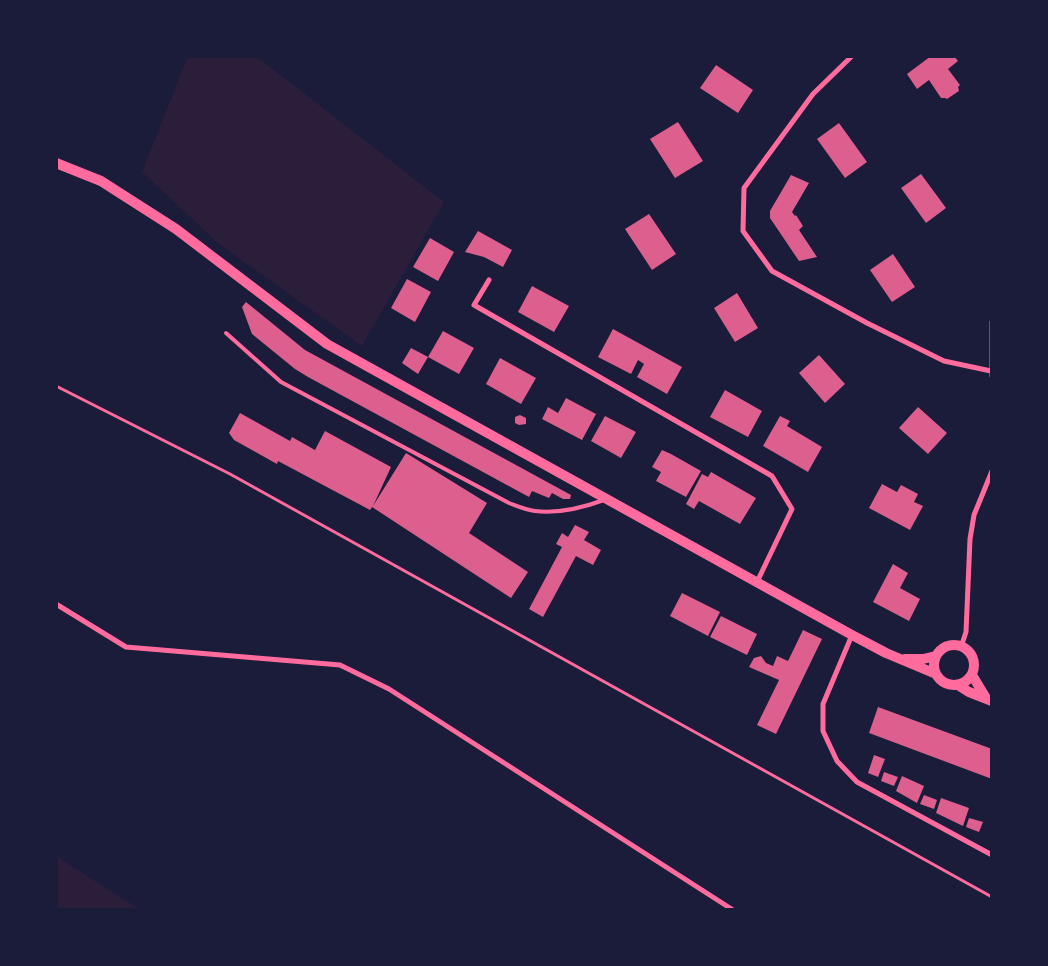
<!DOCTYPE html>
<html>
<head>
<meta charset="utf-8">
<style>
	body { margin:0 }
	#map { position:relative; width:1048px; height:966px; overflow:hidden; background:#1b1b3a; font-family:Figtree,sans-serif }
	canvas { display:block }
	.frame { position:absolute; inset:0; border:58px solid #1b1b3a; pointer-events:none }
</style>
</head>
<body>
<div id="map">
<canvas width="1048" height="966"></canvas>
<div class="frame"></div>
</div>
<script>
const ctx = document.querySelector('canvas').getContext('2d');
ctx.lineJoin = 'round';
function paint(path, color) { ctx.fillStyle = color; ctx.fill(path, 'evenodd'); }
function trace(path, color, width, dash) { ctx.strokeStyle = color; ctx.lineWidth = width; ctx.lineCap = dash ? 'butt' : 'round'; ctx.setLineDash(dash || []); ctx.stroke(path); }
paint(new Path2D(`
	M188,56H256L444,202L362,346L219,244L142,172Z
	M56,856L141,910H56Z`), '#2a1e3b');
paint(new Path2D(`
	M931,56H954L958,61L948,69L960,85L958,87L959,91L947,99L945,98H941L929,80L917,89L907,74Z
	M716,65L753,90L738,113L700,88Z
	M678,122L703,161L675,178L650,139Z
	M839,123L867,162L845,178L817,139Z
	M921,174L946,208L926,223L901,188Z
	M791,175L809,183L792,212L795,216L796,215L803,226L799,230L817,257L799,261L770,218V211Z
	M649,214L676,254L652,270L625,229Z
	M478,231L512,250L503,267L484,257L465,252Z
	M430,238L454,252L438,281L413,267Z
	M893,254L915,287L892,302L870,270Z
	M407,279L431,292L415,322L391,308Z
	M532,286L569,306L554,332L518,312Z
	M737,293L758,328L735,342L714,308Z
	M246,302L305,350L571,495L570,499H563L552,493L549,498L532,491L529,497L308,377L295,369L252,334L242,307Z
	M613,329L682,367L667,394L637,377L644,364L638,360L631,374L598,357Z
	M443,331L474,348L459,374L428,357L418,374L402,363L411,348L428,357Z
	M819,355L845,384L825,403L799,373Z
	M500,358L536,378L521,404L486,384Z
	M725,390L762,411L748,437L710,417Z
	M566,398L596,414L582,440L542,419L548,407L558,413Z
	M918,407L947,433L928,454L899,428Z
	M240,413L290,441L292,437L315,450L325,431L391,467L373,506L406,453L487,503L469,533L528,572L511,598L372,507L370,510L278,461L277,464L234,440L229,433Z
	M520,415L526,418V424L519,425L515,423V417Z
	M605,416L636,432L621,458L591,441Z
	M780,416L790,421L787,426L822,447L808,472L763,446Z
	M662,450L671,454L701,471L686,497L656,481L661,472L652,467Z
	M711,472L756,498L740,524L699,501L694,509L686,504L702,474L708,477Z
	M882,484L897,492L901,485L918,494L914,502L923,506L910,530L869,508Z
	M575,525L589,532L584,540L601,550L593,565L576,556L543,617L529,609L562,547L556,544L562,533L568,537Z
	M893,564L908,573L900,588L920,599L909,621L873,602Z
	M682,593L720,612L708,636L670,616Z
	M721,616L757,634L747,655L710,637Z
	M803,630L822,639L776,734L757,725L779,680L749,667L754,658L761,656L766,663L773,666L777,656L788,661Z
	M878,707L992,749V779L869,733Z
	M874,755L885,759L878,777L868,773Z
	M884,772L898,777L894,786L881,781Z
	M902,776L924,786L917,803L896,791Z
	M924,795L937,800L934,809L920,804Z
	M941,798L969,808L963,826L936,813Z
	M969,818L983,822L979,832L966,827Z`), '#dd5f8e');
trace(new Path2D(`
	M56,386L230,474L992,897`), '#ff6b9d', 3);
trace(new Path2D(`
	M226,333L281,382L509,503C517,506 526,510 535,511C559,514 582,508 604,500`), '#ff6b9d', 4);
trace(new Path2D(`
	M852,56L813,94L744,188L743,231L772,271L867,323L944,361L991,371
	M489,280L474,305L772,476L792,509L757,582
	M992,322V376
	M56,604L126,647L340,665L389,689L733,910
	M852,635L823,704V731L837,761L857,782L992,855
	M961,647L966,632L970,539L974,515L992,471`), '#ff6b9d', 5);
trace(new Path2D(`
	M56,163L101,181L176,229L327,344L852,635L886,653L936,674
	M934 665a20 20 0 1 1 40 0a20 20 0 1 1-40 0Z
	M905,659H923L936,656
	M972,675L986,698
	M958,685L969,692L992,701`), '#ff6b9d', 10);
</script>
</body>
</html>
